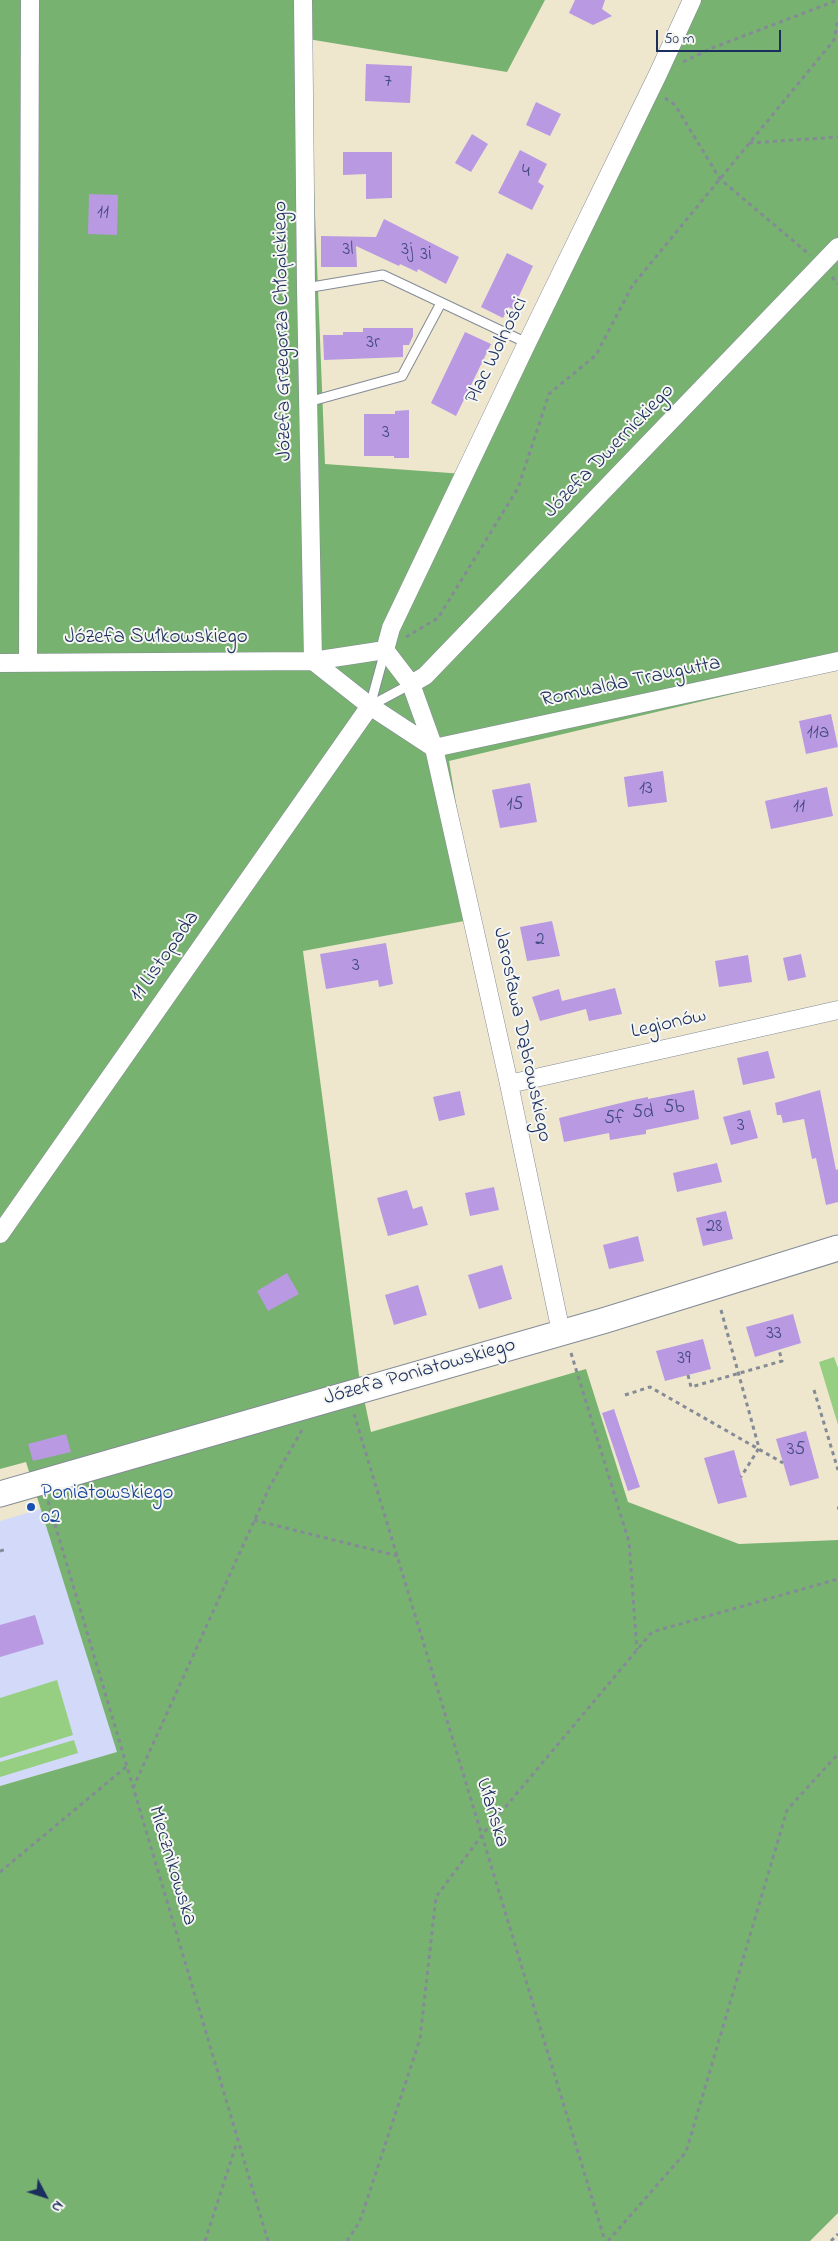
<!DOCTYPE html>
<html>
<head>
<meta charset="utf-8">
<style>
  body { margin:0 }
  #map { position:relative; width:838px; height:2241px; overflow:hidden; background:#eee7ce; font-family:"Indie Flower",sans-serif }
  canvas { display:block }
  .north { position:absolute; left:20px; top:2171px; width:50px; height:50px; -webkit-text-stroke:4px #f6f6f2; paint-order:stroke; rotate:130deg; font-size:14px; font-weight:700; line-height:20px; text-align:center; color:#1b2f5e }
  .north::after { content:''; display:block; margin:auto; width:18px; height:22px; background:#1b2f5e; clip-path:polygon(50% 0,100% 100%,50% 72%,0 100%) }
  .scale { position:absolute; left:656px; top:30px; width:125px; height:22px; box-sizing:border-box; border:2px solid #1b2f5e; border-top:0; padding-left:6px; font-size:15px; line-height:18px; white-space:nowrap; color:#1b2f5e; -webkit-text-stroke:4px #f6f6f2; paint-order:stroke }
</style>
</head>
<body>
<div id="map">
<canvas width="838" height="2241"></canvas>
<div class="north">N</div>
<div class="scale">50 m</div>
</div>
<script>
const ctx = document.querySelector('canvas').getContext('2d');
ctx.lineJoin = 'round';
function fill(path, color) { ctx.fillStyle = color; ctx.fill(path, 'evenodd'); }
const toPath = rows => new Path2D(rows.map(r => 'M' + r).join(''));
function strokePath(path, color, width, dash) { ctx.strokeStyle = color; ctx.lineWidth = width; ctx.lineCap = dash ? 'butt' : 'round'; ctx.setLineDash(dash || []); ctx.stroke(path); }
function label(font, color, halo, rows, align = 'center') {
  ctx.font = font + ' "Indie Flower",sans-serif'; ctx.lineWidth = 4; ctx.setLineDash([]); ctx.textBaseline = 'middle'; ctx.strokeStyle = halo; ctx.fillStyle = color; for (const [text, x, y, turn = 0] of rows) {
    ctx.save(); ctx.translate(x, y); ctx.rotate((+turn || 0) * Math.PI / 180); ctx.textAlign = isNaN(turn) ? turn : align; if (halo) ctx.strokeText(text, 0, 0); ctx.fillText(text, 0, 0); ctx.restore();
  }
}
fill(toPath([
  [44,1508,118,1752,0,1786,0,1521]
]), '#d3d9f9');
fill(toPath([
  [834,1357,838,1368,838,1425,819,1362],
  [57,1680,73,1735,0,1758,0,1698],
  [74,1740,78,1753,0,1777,0,1762]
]), '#96cf82');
fill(toPath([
  [0,0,545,0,507,72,308,39,325,464,464,474,692,0,838,0,838,669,449,761,475,919,303,951,359,1375,371,1432,586,1369,628,1502,739,1544,838,1540,838,2213,810,2241,0,2241,0,1786,117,1752,26,1462,0,1469]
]), '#78b270');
fill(toPath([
  [575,0,605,0,602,9,612,16,593,25,569,13],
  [366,64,412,66,410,103,365,101],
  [536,102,561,114,550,136,526,125],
  [472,134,488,144,471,172,455,163],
  [520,150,547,164,538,182,544,186,532,210,498,193],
  [343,152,392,152,392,198,366,199,366,174,343,175],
  [89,194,118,195,117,235,88,234],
  [384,219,459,257,446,284,418,269,417,272,400,264,399,266,356,246,357,267,321,267,321,236,376,237],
  [507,253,533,266,513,309,508,307,503,318,481,307],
  [363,328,413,328,413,336,409,345,403,345,403,357,324,360,323,335,343,335,343,332,363,332],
  [465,332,491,344,456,416,431,403],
  [409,410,409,458,394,458,394,456,364,456,364,414,395,414,395,411],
  [831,714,838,747,806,754,799,721],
  [663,771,667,802,628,807,624,777],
  [530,783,537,822,500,828,492,790],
  [827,787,833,816,771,829,765,801],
  [552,921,560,956,527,961,520,927],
  [386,943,393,984,379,987,378,980,326,989,320,954],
  [801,954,806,977,788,981,783,958],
  [748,955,752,982,719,987,715,961],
  [615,988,622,1014,589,1021,586,1009,540,1021,532,997,559,989,562,1001],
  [768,1051,775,1078,743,1085,737,1058],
  [694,1090,699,1119,646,1130,646,1134,633,1136,610,1140,609,1133,564,1142,559,1118,633,1100,648,1097,648,1099],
  [820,1090,836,1170,838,1169,838,1202,826,1205,816,1158,812,1159,804,1119,783,1123,781,1115,777,1115,775,1103],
  [460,1091,465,1115,439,1121,433,1097],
  [750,1110,758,1138,731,1145,723,1117],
  [717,1163,722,1182,677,1192,673,1173],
  [494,1187,499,1210,470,1216,465,1193],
  [407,1190,413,1209,422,1206,428,1225,388,1236,377,1198],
  [726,1211,733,1239,703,1246,696,1218],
  [638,1236,644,1261,609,1269,603,1245],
  [502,1265,512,1299,479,1309,468,1275],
  [287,1273,299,1294,268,1311,257,1291],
  [418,1285,427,1315,394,1325,385,1295],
  [793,1314,801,1343,755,1357,746,1327],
  [703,1339,711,1369,665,1381,656,1351],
  [614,1409,640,1487,628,1491,602,1413],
  [806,1431,819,1478,790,1486,776,1439],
  [66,1434,71,1452,33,1461,28,1444],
  [734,1450,747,1497,718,1504,704,1458],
  [35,1615,44,1644,0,1657,0,1625]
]), '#b899e2');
const lane = toPath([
  [306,288,383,275,527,343],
  [308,402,402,376,441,303],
  [370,706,385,651],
  [370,706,411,684]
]);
const street = toPath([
  [303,0,306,288,313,661],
  [385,650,391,628,527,343,658,74,692,0],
  [385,650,411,684,434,748,509,1084,561,1332],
  [313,661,370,706,434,748,838,661],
  [28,662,30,0],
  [0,663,313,661,385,650],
  [411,684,425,676,838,247],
  [509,1084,838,1010],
  [0,1234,370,706]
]);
const secondary = toPath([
  [0,1494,606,1320,838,1248]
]);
strokePath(lane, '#848b96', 11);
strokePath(street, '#848b96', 19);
strokePath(secondary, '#848b96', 27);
strokePath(toPath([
  [683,62,712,48,838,0],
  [665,98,675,105,720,179,810,255],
  [749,143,838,137],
  [832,277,838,284],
  [406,637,438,618,518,488,549,394,596,355,632,286,834,40,838,19],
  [721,1310,759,1448,741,1477],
  [571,1353,629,1542,637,1650],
  [688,1375,691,1387,782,1361,779,1350],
  [814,1390,838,1470],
  [625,1395,650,1387,783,1463],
  [354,1414,605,2241],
  [48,1501,268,2241],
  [837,1508,838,1508],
  [254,1520,398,1556],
  [0,1551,7,1549],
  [133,1788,270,1486,303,1428],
  [0,1872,126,1767],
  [205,2241,237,2142],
  [347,2241,360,2221,420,2039,436,1897,482,1835,652,1632,838,1579],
  [608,2241,686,2152,787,1810,838,1754],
  [831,2241,838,2234]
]), '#848b96', 3, [4, 4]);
strokePath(lane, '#fff', 9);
strokePath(street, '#fff', 18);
strokePath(secondary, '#fff', 25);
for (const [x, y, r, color] of [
  [31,1507,5,"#1a4fb4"]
]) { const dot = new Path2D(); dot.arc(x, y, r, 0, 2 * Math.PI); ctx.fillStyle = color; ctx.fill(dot); strokePath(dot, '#f6f6f2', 2); }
label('19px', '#424a7f', null, [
  ["7",388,83],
  ["4",526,173],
  ["11",103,214],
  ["3l",348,251],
  ["3j",407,251],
  ["3i",426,256],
  ["3r",373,344],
  ["3",386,434],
  ["11a",818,734],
  ["13",646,790],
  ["15",515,806],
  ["11",799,808],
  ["2",540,941],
  ["3",356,967],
  ["5b",674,1109],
  ["5d",643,1114],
  ["5f",614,1120],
  ["3",741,1127],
  ["28",714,1228],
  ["33",774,1335],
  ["39",684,1360],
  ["35",796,1451]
]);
label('21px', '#1b2f5e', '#f6f6f2', [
  ["Józefa Grzegorza Chłopickiego",284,331,-91],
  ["Plac Wolności",498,351,-64],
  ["Józefa Dwernickiego",610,452,-46],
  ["Józefa Sułkowskiego",156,639],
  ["Romualda Traugutta",631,683,-12],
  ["11 Listopada",166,957,-55],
  ["Legionów",669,1025,-13],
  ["Jarosława Dąbrowskiego",521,1035,78],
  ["Józefa Poniatowskiego",420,1373,-16],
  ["Ułańska",491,1813,73],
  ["Miecznikowska",171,1866,73]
]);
label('21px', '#164399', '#f6f6f2', [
  ["Poniatowskiego",41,1495],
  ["02",41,1519]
], 'left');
</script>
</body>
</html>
